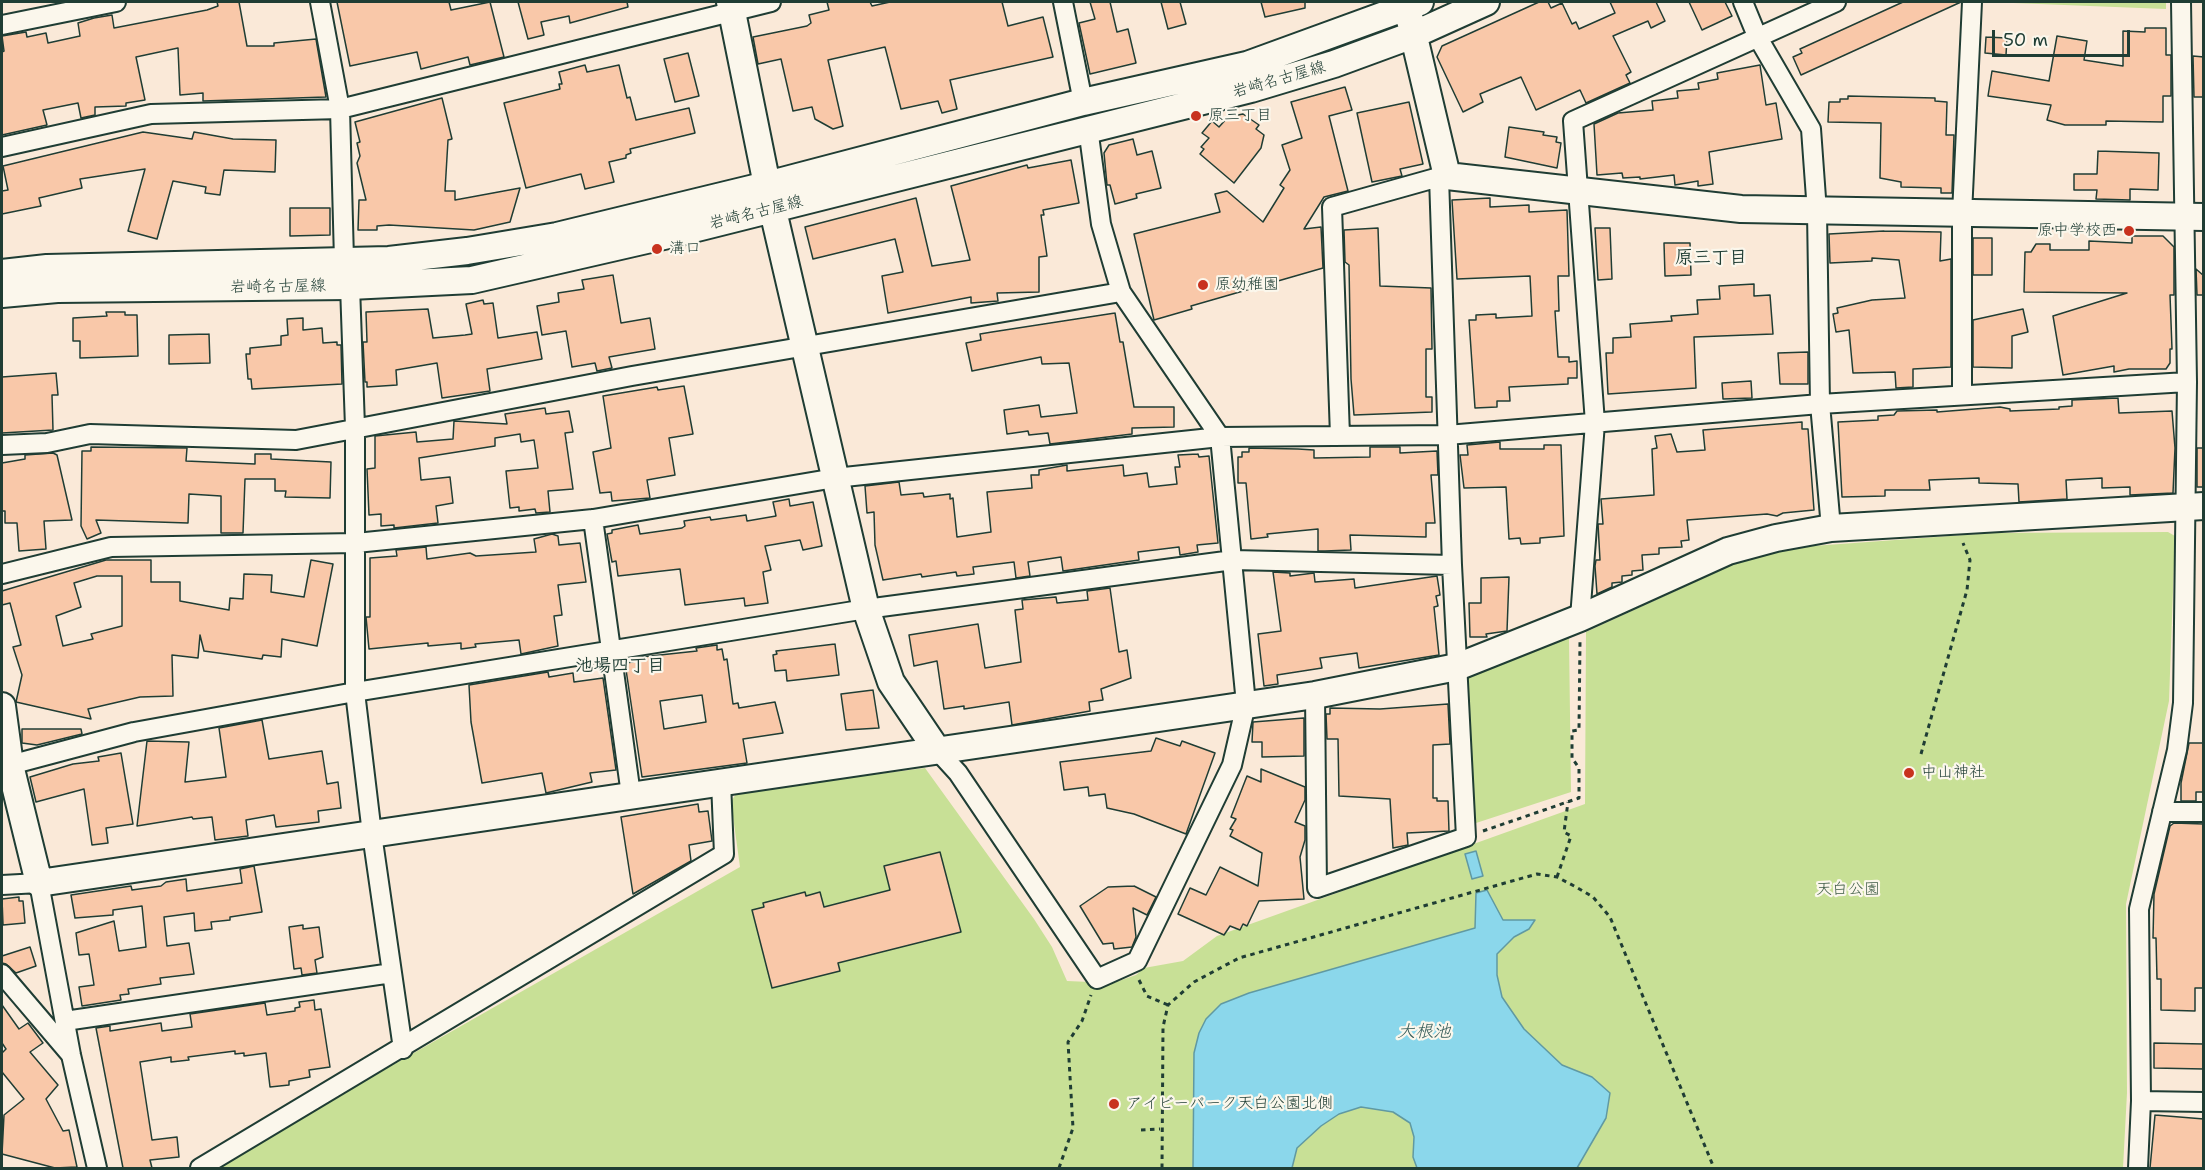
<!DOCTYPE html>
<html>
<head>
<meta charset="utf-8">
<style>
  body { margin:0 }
  #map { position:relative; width:2205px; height:1170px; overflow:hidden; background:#fae9d8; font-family:"Shantell Sans",sans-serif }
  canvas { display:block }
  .frame { position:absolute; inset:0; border:3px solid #1f3d34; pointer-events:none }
  .scale { position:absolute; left:1992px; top:30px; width:138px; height:27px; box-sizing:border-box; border:3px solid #1f3d34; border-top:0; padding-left:8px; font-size:18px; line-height:21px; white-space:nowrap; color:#1f3d34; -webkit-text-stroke:4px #fbf7ec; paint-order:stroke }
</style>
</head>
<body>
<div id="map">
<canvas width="2205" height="1170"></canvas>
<div class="frame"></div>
<div class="scale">50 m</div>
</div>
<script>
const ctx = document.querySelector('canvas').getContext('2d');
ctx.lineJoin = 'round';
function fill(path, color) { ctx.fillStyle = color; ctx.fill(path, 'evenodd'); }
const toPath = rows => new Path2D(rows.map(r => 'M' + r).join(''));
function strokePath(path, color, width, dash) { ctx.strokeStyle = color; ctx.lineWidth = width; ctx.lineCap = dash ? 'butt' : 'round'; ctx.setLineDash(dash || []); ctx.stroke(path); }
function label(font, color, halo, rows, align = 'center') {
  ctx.font = font + ' "Shantell Sans","Klee One",sans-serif'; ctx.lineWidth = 4.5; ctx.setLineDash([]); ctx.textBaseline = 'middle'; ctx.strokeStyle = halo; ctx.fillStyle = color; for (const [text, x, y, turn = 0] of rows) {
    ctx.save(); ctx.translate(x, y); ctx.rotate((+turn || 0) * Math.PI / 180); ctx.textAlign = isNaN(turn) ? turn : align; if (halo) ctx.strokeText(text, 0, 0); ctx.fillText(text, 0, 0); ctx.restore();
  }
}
fill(toPath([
  [1988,2,2166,2,2166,9],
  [2168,532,2175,536,2169,701,2126,904,2127,1093,2123,1168,212,1168,740,867,731,802,737,792,925,768,1034,919,1052,947,1067,981,1113,983,1136,975,1144,968,1183,961,1217,936,1585,804,1586,632,1734,564,1767,554,1813,546,1991,533],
  [1569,637,1571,792,1473,824,1464,678]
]), '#c8e096');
const water = toPath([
  [1476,851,1483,876,1472,879,1465,854,1476,851],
  [1487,890,1503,920,1535,920,1529,929,1514,937,1497,954,1497,975,1502,997,1524,1029,1562,1065,1592,1077,1610,1093,1606,1118,1577,1168,1417,1168,1413,1157,1414,1137,1410,1123,1393,1112,1361,1107,1339,1114,1321,1126,1297,1148,1292,1168,1193,1168,1194,1053,1199,1033,1206,1019,1221,1004,1249,993,1475,928,1476,893,1487,890]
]);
fill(water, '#8bd7eb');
strokePath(water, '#6099a2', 1.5);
const building = toPath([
  [217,2,239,2,247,46,274,46,274,43,316,39,326,97,203,101,203,93,180,95,178,48,136,57,145,100,126,103,126,106,95,107,95,115,81,118,78,103,43,110,47,125,2,135,2,52,4,51,2,36,26,32,27,37,46,33,48,43,80,36,78,23,94,18,112,15,114,28,207,10,218,6,217,2],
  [337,2,449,2,451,10,490,2,504,57,470,65,468,57,421,69,417,52,350,66,337,2],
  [518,2,627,2,628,7,570,23,569,16,541,22,544,35,528,39,518,2],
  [827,2,870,2,872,6,890,2,1002,2,1008,26,1043,17,1053,57,950,80,957,109,942,113,938,101,901,109,885,47,828,60,843,126,833,129,815,119,812,107,793,111,781,59,758,64,753,37,807,26,811,23,809,15,829,10,827,2],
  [1090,2,1110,2,1117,32,1128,29,1136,63,1090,74,1079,23,1095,19,1090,2],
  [1161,2,1180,2,1186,24,1168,29,1161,2],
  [1261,2,1305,2,1305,8,1265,17,1261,2],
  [1539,2,1548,2,1551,8,1562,3,1572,24,1576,22,1579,29,1615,13,1610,2,1656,2,1665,21,1651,28,1648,21,1613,36,1631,72,1626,75,1630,83,1586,103,1580,90,1536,110,1521,77,1480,94,1483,102,1463,112,1437,57,1442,46,1539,2],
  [1689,2,1725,2,1732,16,1702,30,1689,2],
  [1903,2,1961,2,1801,75,1793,57,1802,53,1800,49,1903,2],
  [2145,28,2166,28,2166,55,2171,55,2171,96,2163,96,2163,122,2106,121,2106,125,2065,125,2047,120,2051,105,1988,96,1992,71,2049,81,2057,36,2087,41,2084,60,2123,66,2123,31,2145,32,2145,28],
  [1986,37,2007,38,2006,55,1985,53,1986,37],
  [688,53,699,96,675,102,664,59,688,53],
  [2193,56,2204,57,2204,97,2194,97,2193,56],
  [585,65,587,72,619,65,627,98,630,97,636,120,689,108,695,133,630,149,631,153,626,155,626,158,609,162,614,182,585,189,581,174,526,188,504,103,560,89,559,84,562,84,559,72,585,65],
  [1760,65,1766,105,1776,103,1782,139,1709,152,1713,184,1698,186,1698,181,1675,185,1674,175,1640,179,1640,177,1623,178,1622,173,1597,175,1594,124,1618,113,1653,110,1652,101,1678,98,1677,91,1699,89,1698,83,1718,79,1717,73,1760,65],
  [1345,87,1352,110,1329,116,1348,191,1324,197,1304,229,1321,227,1323,268,1191,306,1192,309,1154,320,1134,234,1220,212,1215,194,1227,191,1263,222,1284,188,1280,185,1290,170,1282,145,1302,138,1291,102,1345,87],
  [1848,96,1935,98,1935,101,1947,102,1946,135,1954,135,1952,193,1941,193,1941,188,1901,187,1901,182,1880,178,1881,123,1828,122,1829,102,1840,102,1840,99,1848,99,1848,96],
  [442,98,452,139,448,140,445,191,455,191,455,200,520,188,510,222,474,230,389,225,377,226,377,230,358,230,359,200,366,200,357,163,360,156,357,143,360,142,355,122,442,98],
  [1409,102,1423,164,1400,169,1402,176,1372,182,1357,113,1409,102],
  [1243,114,1259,125,1256,129,1264,135,1261,148,1234,183,1200,154,1204,149,1201,147,1209,138,1202,133,1212,121,1219,127,1228,117,1243,114],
  [1509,127,1544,132,1543,135,1557,137,1556,142,1561,143,1557,168,1505,157,1509,127],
  [143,132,192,139,194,132,233,139,276,140,275,172,224,170,220,195,205,193,206,187,173,181,157,239,128,231,145,169,80,179,82,188,39,198,41,206,2,214,2,191,8,190,3,166,143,132],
  [1133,139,1137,155,1152,151,1161,188,1136,194,1137,198,1115,204,1110,185,1107,185,1104,153,1109,145,1133,139],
  [2098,151,2159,153,2158,190,2130,189,2130,200,2096,199,2097,190,2074,190,2074,174,2097,174,2098,151],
  [1071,160,1079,203,1043,210,1044,215,1041,215,1047,256,1039,257,1039,292,997,293,998,301,971,303,971,297,888,313,882,276,903,272,895,239,813,259,805,227,916,198,932,266,970,260,951,186,1027,165,1028,168,1071,160],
  [1490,198,1490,207,1529,205,1529,212,1567,210,1569,276,1558,276,1559,311,1555,311,1558,357,1569,357,1569,362,1577,361,1577,378,1568,378,1568,384,1509,387,1510,401,1497,401,1497,407,1475,408,1469,320,1476,320,1476,315,1496,314,1496,318,1532,316,1530,276,1457,279,1452,200,1490,198],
  [290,208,330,208,330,235,290,236,290,208],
  [1378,228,1380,286,1431,288,1432,349,1426,349,1426,397,1432,397,1432,412,1354,415,1351,379,1349,265,1345,262,1344,230,1378,228],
  [1595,228,1610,228,1612,279,1598,280,1595,228],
  [1884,231,1941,232,1940,261,1951,259,1951,367,1913,369,1913,387,1896,388,1895,372,1853,373,1849,330,1836,332,1833,314,1838,313,1837,308,1872,300,1905,298,1899,260,1872,258,1872,261,1830,263,1829,234,1884,231],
  [2132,236,2163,236,2174,247,2174,295,2170,295,2172,349,2170,349,2170,363,2166,369,2129,369,2114,372,2114,366,2063,375,2053,316,2127,293,2024,292,2025,252,2031,252,2036,244,2050,244,2050,250,2089,250,2089,241,2132,243,2132,236],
  [1973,238,1992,238,1992,275,1973,275,1973,238],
  [1664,243,1690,243,1691,275,1665,276,1664,243],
  [2196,269,2204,276,2204,295,2197,295,2196,269],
  [613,275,621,323,650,318,655,349,609,357,612,368,597,371,595,363,572,367,566,331,542,335,537,306,559,302,558,293,584,289,582,280,613,275],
  [1754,284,1754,296,1770,295,1773,334,1694,337,1696,388,1608,394,1606,353,1613,353,1613,338,1631,337,1630,324,1672,321,1671,316,1698,314,1697,300,1720,299,1719,286,1754,284],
  [483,300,484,304,493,303,498,338,537,332,542,359,487,369,490,391,442,398,437,363,396,370,397,385,367,387,367,382,365,382,363,342,367,342,366,312,428,309,433,338,465,335,472,334,466,304,483,300],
  [2023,309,2028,332,2012,336,2012,368,1973,367,1973,320,2023,309],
  [106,312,125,312,125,315,137,315,138,356,80,358,80,341,73,341,73,318,107,316,106,312],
  [1115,313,1120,342,1123,342,1134,407,1174,407,1174,427,1132,428,1132,434,1050,444,1048,433,1029,435,1028,431,1007,434,1004,410,1039,405,1041,417,1077,413,1069,363,1042,364,1041,357,972,371,966,343,981,340,980,334,992,332,1115,313],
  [303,318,303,330,322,328,323,343,337,342,337,345,341,345,342,384,252,389,251,379,248,379,246,354,250,354,250,348,281,345,281,336,288,335,287,319,303,318],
  [209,334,210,363,169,364,169,335,209,334],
  [1808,352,1808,384,1780,384,1778,353,1808,352],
  [56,373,58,395,52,395,53,430,2,433,2,377,56,373],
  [1751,381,1752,398,1723,399,1722,383,1751,381],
  [684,386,693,434,669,438,675,475,647,480,650,498,612,501,611,492,600,493,593,452,611,448,603,396,657,387,658,390,684,386],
  [2118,398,2119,413,2172,411,2175,448,2173,493,2130,495,2130,487,2102,488,2102,478,2066,480,2067,499,2019,502,2018,484,1979,483,1979,478,1929,480,1930,490,1885,490,1885,496,1842,497,1838,422,1878,420,1878,416,1894,415,1897,411,1937,410,1937,412,2000,407,2010,409,2010,411,2059,409,2059,407,2072,406,2072,400,2118,398],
  [545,408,546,414,569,411,573,432,565,433,573,489,548,491,550,512,536,513,535,509,519,511,519,507,510,508,506,471,538,468,534,440,521,442,520,434,495,438,495,446,419,458,421,480,450,477,453,503,436,506,438,523,394,528,394,525,381,526,381,514,369,515,367,469,375,468,375,436,416,432,417,442,453,439,454,421,507,424,505,414,545,408],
  [1802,422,1802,429,1808,429,1814,510,1783,513,1777,516,1767,514,1687,520,1689,540,1681,541,1682,547,1659,548,1659,554,1642,555,1643,570,1632,571,1632,575,1622,576,1622,582,1612,583,1612,587,1597,594,1595,566,1596,560,1600,560,1598,524,1603,524,1601,499,1654,495,1652,449,1657,448,1655,436,1671,434,1677,452,1705,450,1703,430,1802,422],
  [1500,442,1500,449,1544,449,1544,445,1561,445,1564,536,1540,538,1540,543,1521,544,1520,538,1509,539,1506,487,1464,488,1460,455,1468,455,1467,445,1500,442],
  [91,447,187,448,186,461,255,464,255,454,271,454,271,459,331,462,330,498,285,497,286,491,275,491,275,479,245,479,243,533,221,533,221,496,189,494,188,523,96,520,101,533,87,539,81,526,82,451,91,451,91,447],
  [1370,447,1400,447,1400,453,1437,451,1438,475,1431,475,1435,523,1426,523,1426,537,1350,535,1351,550,1325,551,1318,551,1318,529,1267,534,1268,537,1251,539,1246,483,1238,483,1238,457,1242,457,1242,452,1249,452,1249,448,1298,449,1314,450,1314,458,1370,457,1370,447],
  [2197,448,2204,448,2204,487,2197,487,2197,448],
  [53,453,57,455,72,520,44,521,46,549,19,551,17,523,5,523,5,511,2,511,2,463,25,459,25,455,53,453],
  [1198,454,1199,457,1209,456,1218,543,1197,545,1198,552,1180,555,1179,547,1138,552,1139,560,1063,571,1061,557,1028,562,1030,576,1016,578,1014,562,973,567,974,574,957,576,956,572,922,577,921,574,883,580,875,545,874,512,867,513,865,486,899,482,901,495,923,493,924,497,950,494,950,499,953,498,957,537,991,532,987,492,1032,488,1031,475,1039,475,1039,470,1067,465,1067,471,1123,465,1124,476,1147,473,1149,487,1177,484,1175,467,1180,467,1178,455,1198,454],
  [789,499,790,506,813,502,822,546,803,550,800,540,765,546,771,570,763,572,768,603,745,606,744,598,685,605,680,569,618,576,616,561,612,562,607,534,612,533,612,530,638,525,640,534,682,528,685,526,684,521,710,517,711,520,746,515,747,521,776,516,773,502,789,499],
  [552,534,558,536,559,545,580,543,586,582,558,585,562,615,554,616,558,646,521,654,519,640,475,644,476,647,461,649,461,643,428,646,428,643,369,649,366,617,370,617,370,558,397,556,396,550,426,547,427,559,470,553,476,556,536,552,534,539,552,534],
  [106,560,151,560,151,582,180,582,180,601,229,610,230,598,243,599,244,574,272,575,271,592,304,597,311,560,333,564,317,646,282,639,281,657,263,655,262,659,204,651,200,635,198,658,172,655,173,696,140,697,88,709,91,719,16,702,22,675,13,647,21,645,10,603,2,605,2,591,106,560],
  [97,576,122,576,122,626,91,634,93,639,63,646,56,616,81,607,74,583,97,576],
  [1273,572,1290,573,1290,576,1314,573,1315,582,1354,579,1355,588,1437,576,1440,595,1436,596,1438,606,1434,607,1439,655,1359,668,1357,653,1320,658,1322,668,1277,675,1278,684,1264,686,1258,634,1281,631,1273,572],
  [1509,577,1507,631,1486,634,1487,637,1470,637,1469,603,1481,603,1481,578,1509,577],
  [1110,588,1119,652,1127,650,1131,678,1101,689,1103,700,1089,702,1090,711,1012,725,1009,702,964,709,964,706,944,709,937,661,914,666,909,635,978,624,985,668,1021,662,1015,610,1023,609,1022,600,1056,597,1057,603,1088,600,1087,591,1110,588],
  [835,644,839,675,787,681,786,670,775,671,773,655,777,654,776,651,835,644],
  [717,645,717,650,722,649,724,660,727,659,733,704,738,703,739,708,775,702,783,733,743,739,747,763,642,777,625,663,633,662,632,658,697,651,696,648,717,645],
  [702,695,706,722,664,729,660,701,702,695],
  [548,672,549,677,573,673,574,682,603,678,616,770,590,773,592,782,546,793,542,773,482,783,471,722,469,685,548,672],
  [873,690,879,728,846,730,841,694,873,690],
  [1448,704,1450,744,1433,745,1433,798,1437,798,1437,801,1448,801,1449,831,1407,833,1408,845,1393,848,1390,799,1339,796,1338,739,1327,739,1326,714,1330,714,1330,708,1380,709,1448,704],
  [1304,718,1304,756,1262,757,1262,742,1252,742,1253,722,1304,718],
  [262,720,269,759,322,751,327,784,338,782,341,808,318,811,319,822,276,827,274,815,246,820,248,836,215,840,212,817,193,819,192,817,137,826,147,741,189,742,185,782,226,777,219,728,262,720],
  [22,729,81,729,82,734,37,745,22,743,22,729],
  [1156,738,1180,746,1182,741,1215,753,1186,834,1134,814,1107,808,1105,794,1089,796,1088,787,1064,790,1060,762,1151,751,1156,738],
  [2189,743,2204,743,2204,792,2196,792,2196,801,2181,801,2181,783,2189,743],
  [121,753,133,824,106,828,108,843,92,845,84,789,36,802,30,777,73,764,99,761,98,757,121,753],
  [1261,769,1305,787,1305,800,1295,822,1305,826,1305,840,1300,857,1304,899,1259,901,1247,926,1243,924,1240,930,1230,926,1224,935,1178,914,1190,888,1206,895,1220,867,1258,886,1262,853,1230,836,1233,830,1230,829,1236,819,1231,817,1247,776,1261,782,1261,769],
  [698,804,699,812,708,811,712,841,689,845,691,861,633,894,621,817,698,804],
  [2174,823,2204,824,2204,988,2195,988,2195,1011,2161,1010,2161,979,2157,979,2156,938,2153,938,2154,894,2170,826,2174,823],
  [940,852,961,932,838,963,840,971,772,988,752,910,764,907,763,903,805,892,806,896,820,892,824,907,890,890,884,866,940,852],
  [254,866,262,912,230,917,230,920,211,922,212,929,195,931,194,913,164,917,167,946,189,943,194,974,160,978,161,984,128,989,129,994,120,995,121,1000,82,1006,79,987,94,985,89,954,79,955,76,933,114,921,119,951,146,947,142,906,113,910,113,915,75,918,71,895,131,886,132,890,161,886,166,882,186,879,187,891,242,883,240,869,254,866],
  [1134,886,1156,897,1147,915,1133,908,1136,937,1132,947,1114,949,1113,943,1103,944,1080,906,1108,887,1134,886],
  [19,897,19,901,23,901,25,923,3,925,2,899,19,897],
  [303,925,303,929,319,927,323,957,315,960,317,973,302,975,301,968,294,969,289,927,303,925],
  [30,947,36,966,16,973,6,964,2,963,2,956,30,947],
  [314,1000,315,1010,321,1009,330,1067,309,1070,310,1077,289,1081,289,1085,270,1087,266,1053,244,1056,244,1053,235,1054,235,1051,188,1057,189,1060,171,1062,171,1057,140,1062,152,1140,177,1137,179,1157,150,1160,152,1168,123,1168,96,1028,110,1026,110,1031,161,1023,162,1031,192,1027,190,1014,265,1003,267,1015,295,1011,295,1008,300,1007,299,1002,314,1000],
  [2,1005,19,1029,28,1023,43,1043,30,1052,58,1085,46,1099,63,1131,69,1130,77,1167,55,1168,2,1154,4,1115,24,1099,2,1072,2,1053,6,1049,2,1043,2,1005],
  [2154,1043,2204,1044,2204,1069,2154,1068,2154,1043],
  [2155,1115,2204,1119,2204,1168,2150,1168,2155,1115]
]);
fill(building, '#f9c8a9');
strokePath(building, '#1f3d34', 1.5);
const street = toPath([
  [320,2,340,109,344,260],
  [1063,2,1083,102],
  [1743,2,1757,36,1811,129,1817,212,1820,404,1831,528],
  [2,25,116,2],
  [2,147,151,114,340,109,771,2],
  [350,286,355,427,355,692,372,834,403,1049],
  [1962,395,1962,214,1972,2],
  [2,445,47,443,90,434,296,440,632,376,1121,292],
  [593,519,631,795],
  [2,574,111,547,356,543,593,519,835,478,1220,437,1447,435,1820,404,2187,382],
  [1580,618,1595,423,1573,121,1836,2],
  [1315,695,1317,888,1466,837,1452,565,1439,177,1332,207,1340,436],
  [937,750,958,773,1097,979,1137,961,1232,765,1246,704,1220,437,1121,292,1101,224,1088,128],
  [10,765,134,732,355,692,866,609,1233,560,1452,565],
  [2162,812,2204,812],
  [2,885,39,883,71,1055,97,1168],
  [2,974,71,1055],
  [65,1021,392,973],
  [2141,1101,2204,1102],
  [200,1168,724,854,721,782],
  [2138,1168,2141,1101,2139,909,2177,750,2183,703,2187,382,2181,2]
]);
const secondary = toPath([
  [730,2,767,185,866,609,891,682,937,750],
  [1410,20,1447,176,1741,209,2204,217],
  [2,273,47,268,389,260,467,251,557,236,767,185,1083,102,1247,65,1420,2],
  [2,294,57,289,350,286,472,280,677,233,1251,89,1334,64,1413,35,1486,2],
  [2,706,10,765,39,883,1315,695,1457,667,1580,618,1728,551,1776,538,1831,528,2204,506]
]);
strokePath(street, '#1f3d34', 22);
strokePath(secondary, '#1f3d34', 30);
strokePath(toPath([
  [1921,754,1967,590,1970,560,1963,543],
  [1483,831,1579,798,1579,768,1572,758,1572,731,1579,730,1580,641],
  [1557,877,1571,836,1564,832,1568,802],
  [1139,980,1147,996,1168,1005],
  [1141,1130,1160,1129],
  [1059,1168,1073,1128,1068,1042,1082,1021,1091,995],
  [1162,1168,1163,1027,1168,1005,1194,982,1239,958,1537,874,1557,877,1576,887,1593,897,1610,917,1714,1168]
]), '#1f3d34', 3, [4.5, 4.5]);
strokePath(street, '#fbf7ec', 18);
strokePath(secondary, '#fbf7ec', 26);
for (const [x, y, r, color] of [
  [1196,116,6,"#c8321e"],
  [2129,231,6,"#c8321e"],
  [657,249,6,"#c8321e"],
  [1203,285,6,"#c8321e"],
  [1909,773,6,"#c8321e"],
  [1114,1104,6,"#c8321e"]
]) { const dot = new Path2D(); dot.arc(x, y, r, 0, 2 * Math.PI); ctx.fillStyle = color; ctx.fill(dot); strokePath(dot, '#fbf7ec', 2); }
label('16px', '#1f3d34', '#fbf7ec', [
  ["岩崎名古屋線",1279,80,-16],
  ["岩崎名古屋線",756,213,-14],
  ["岩崎名古屋線",278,287,-1]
]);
label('16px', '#1f3d34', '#fbf7ec', [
  ["原三丁目",1208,116],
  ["原中学校西",2117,231,"right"],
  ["溝口",669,249],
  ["原幼稚園",1215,285],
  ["中山神社",1921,773],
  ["アイビーパーク天白公園北側",1126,1104]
], 'left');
label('16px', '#415e48', '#fbf7ec', [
  ["天白公園",1848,890]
]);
label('bold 18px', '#1f3d34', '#fbf7ec', [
  ["原三丁目",1711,258],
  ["池場四丁目",620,666]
]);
label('italic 18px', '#355c59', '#fbf7ec', [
  ["大根池",1424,1032]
]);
</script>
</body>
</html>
